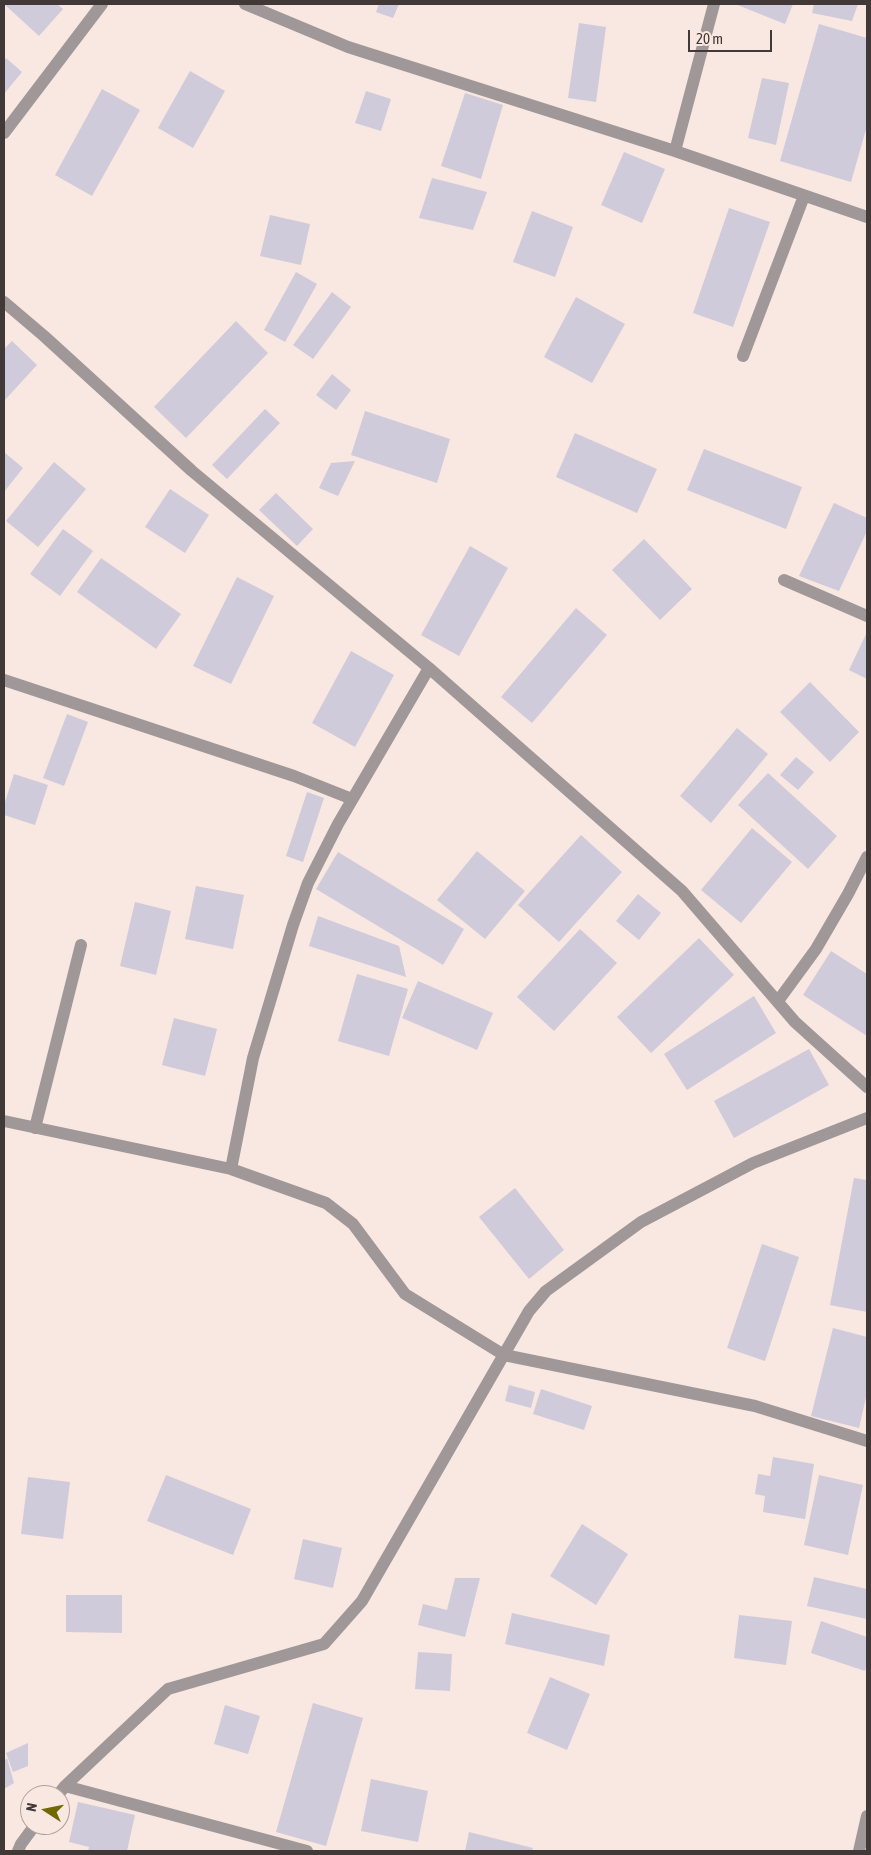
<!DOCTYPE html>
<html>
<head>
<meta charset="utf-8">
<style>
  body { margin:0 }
  #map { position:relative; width:871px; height:1855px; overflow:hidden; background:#f9e7e1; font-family:"Asap Condensed",sans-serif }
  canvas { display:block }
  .frame { position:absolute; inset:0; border:5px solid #403937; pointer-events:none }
  .north { position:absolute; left:20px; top:1785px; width:50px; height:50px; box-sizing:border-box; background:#f9e7e1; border:1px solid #afa19d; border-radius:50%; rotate:281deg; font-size:14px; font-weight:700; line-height:20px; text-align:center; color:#403937 }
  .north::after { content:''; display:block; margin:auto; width:18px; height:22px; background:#716800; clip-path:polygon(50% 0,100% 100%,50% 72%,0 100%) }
  .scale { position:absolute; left:688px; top:30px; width:84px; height:22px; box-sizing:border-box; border:2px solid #403937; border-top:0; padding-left:6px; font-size:15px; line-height:18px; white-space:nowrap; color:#403937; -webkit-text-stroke:4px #f9e7e1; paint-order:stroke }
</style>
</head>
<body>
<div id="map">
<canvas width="871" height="1855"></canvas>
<div class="frame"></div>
<div class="north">N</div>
<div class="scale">20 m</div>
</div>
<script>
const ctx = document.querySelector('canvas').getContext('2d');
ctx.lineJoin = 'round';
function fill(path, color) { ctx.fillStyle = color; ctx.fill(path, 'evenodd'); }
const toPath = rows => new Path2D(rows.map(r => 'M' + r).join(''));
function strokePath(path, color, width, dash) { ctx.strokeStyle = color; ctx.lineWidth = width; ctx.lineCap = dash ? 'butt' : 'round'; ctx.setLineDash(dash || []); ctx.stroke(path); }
fill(toPath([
  [4,4,57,4,63,9,39,36],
  [379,4,399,4,393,18,376,12],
  [735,4,793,4,785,24],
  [814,4,858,4,852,21,812,13],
  [579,23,606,27,596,102,568,98],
  [819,24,867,38,867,126,851,182,780,161],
  [6,58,22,72,4,94,4,61],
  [190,71,225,91,193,148,158,128],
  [762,78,789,83,776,145,748,138],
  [102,89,140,110,92,196,55,175],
  [366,91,391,99,381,131,355,123],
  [465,93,503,105,481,179,441,166],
  [624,152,665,169,642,223,601,205],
  [432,178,487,192,473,230,419,218],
  [729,208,770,222,733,327,693,313],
  [532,211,573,227,555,277,513,262],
  [270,215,310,224,301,265,260,256],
  [296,272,317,284,285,342,264,330],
  [332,292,351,307,313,359,293,345],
  [576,297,625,324,592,383,544,357],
  [236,321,268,353,186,438,154,407],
  [12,341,37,365,4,401,4,349],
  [332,374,351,390,336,410,316,395],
  [265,409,280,423,227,479,212,465],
  [365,411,450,439,437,483,351,455],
  [575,433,657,469,637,513,556,477],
  [704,449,802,487,786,529,687,490],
  [4,452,23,468,4,492],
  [355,461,338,496,319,488,331,463],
  [54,462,86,489,38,547,6,521],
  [170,489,209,515,185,553,145,527],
  [276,493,313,529,297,546,259,510],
  [834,503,867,518,867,531,839,591,799,576],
  [63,529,93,551,60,596,30,574],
  [644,539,692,589,660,620,612,570],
  [470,546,508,568,459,656,421,635],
  [101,558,181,614,156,649,77,592],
  [237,577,274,596,231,684,193,666],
  [576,608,607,635,532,723,501,697],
  [867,632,867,679,849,670],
  [351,651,394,675,355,747,312,723],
  [810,682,859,732,830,762,780,712],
  [67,714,88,722,64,786,43,778],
  [737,728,768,754,711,823,680,796],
  [796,757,814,772,798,790,780,775],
  [768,773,837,836,808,869,738,805],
  [14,774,48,785,35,825,4,815,4,805],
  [307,792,324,798,303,862,286,856],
  [752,828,792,862,741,923,701,890],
  [581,835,622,872,559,942,518,905],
  [477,851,525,891,485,939,437,900],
  [338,852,464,929,443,965,316,889],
  [196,886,244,895,233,949,185,939],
  [638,894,661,913,639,940,616,921],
  [135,902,171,911,156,975,120,966],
  [318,916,399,946,406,977,309,946],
  [580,929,617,963,554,1031,517,997],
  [699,938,734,975,651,1053,617,1017],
  [831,951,867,974,867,1036,803,995],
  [357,974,408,989,389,1056,338,1041],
  [418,981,493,1013,477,1050,402,1018],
  [754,996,776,1033,687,1090,664,1054],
  [174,1018,217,1029,205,1076,162,1065],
  [809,1049,829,1085,734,1138,714,1101],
  [854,1178,867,1180,867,1312,830,1305],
  [515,1188,564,1250,529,1279,479,1217],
  [762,1244,799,1257,765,1361,727,1348],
  [833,1328,867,1337,867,1393,859,1428,811,1416],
  [509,1385,535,1392,531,1408,505,1401],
  [541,1389,592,1406,584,1430,533,1414],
  [773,1457,814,1464,805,1519,763,1512,765,1496,755,1494,758,1474,770,1476],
  [166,1475,251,1509,233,1555,147,1521],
  [819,1475,863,1485,848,1555,804,1545],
  [28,1477,70,1482,63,1539,21,1534],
  [582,1524,628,1554,596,1605,550,1576],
  [303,1539,342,1548,333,1588,294,1579],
  [814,1577,867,1589,867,1619,807,1606],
  [455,1578,480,1578,465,1637,418,1625,423,1604,447,1610],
  [66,1595,122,1595,122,1633,66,1632],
  [512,1613,610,1635,604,1666,505,1644],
  [739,1615,792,1621,786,1665,734,1658],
  [821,1621,867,1637,867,1666,865,1671,811,1653],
  [418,1652,452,1654,450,1691,415,1689],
  [550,1677,590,1694,567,1750,527,1733],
  [313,1703,363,1718,326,1846,276,1832],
  [225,1705,260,1716,248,1754,214,1744],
  [28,1743,28,1766,13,1772,6,1753],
  [7,1758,14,1783,4,1789,4,1761],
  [371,1779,428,1791,418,1842,361,1831],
  [78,1802,135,1815,127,1851,88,1851,89,1847,69,1842],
  [469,1832,533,1848,532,1851,465,1851]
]), '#d0cbda');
strokePath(toPath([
  [245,4,348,47,675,151,867,217],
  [4,133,102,4],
  [675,151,714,4],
  [4,302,44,336,192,471,429,668,682,891,795,1022,867,1087],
  [743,356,804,196],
  [784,580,867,616],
  [4,680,294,776,352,799],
  [778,1001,816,949,848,894,867,857],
  [4,1121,231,1169,326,1203,353,1224,405,1294,504,1355,755,1406,867,1441],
  [35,1128,81,945],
  [231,1169,253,1058,293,925,308,883,338,824,429,668],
  [65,1786,307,1851],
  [58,1795,65,1786,168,1689,324,1644,362,1601,529,1311,546,1291,641,1222,753,1163,867,1118],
  [18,1851,21,1844,35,1825],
  [859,1851,867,1816]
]), '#a09898', 12);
</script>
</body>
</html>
